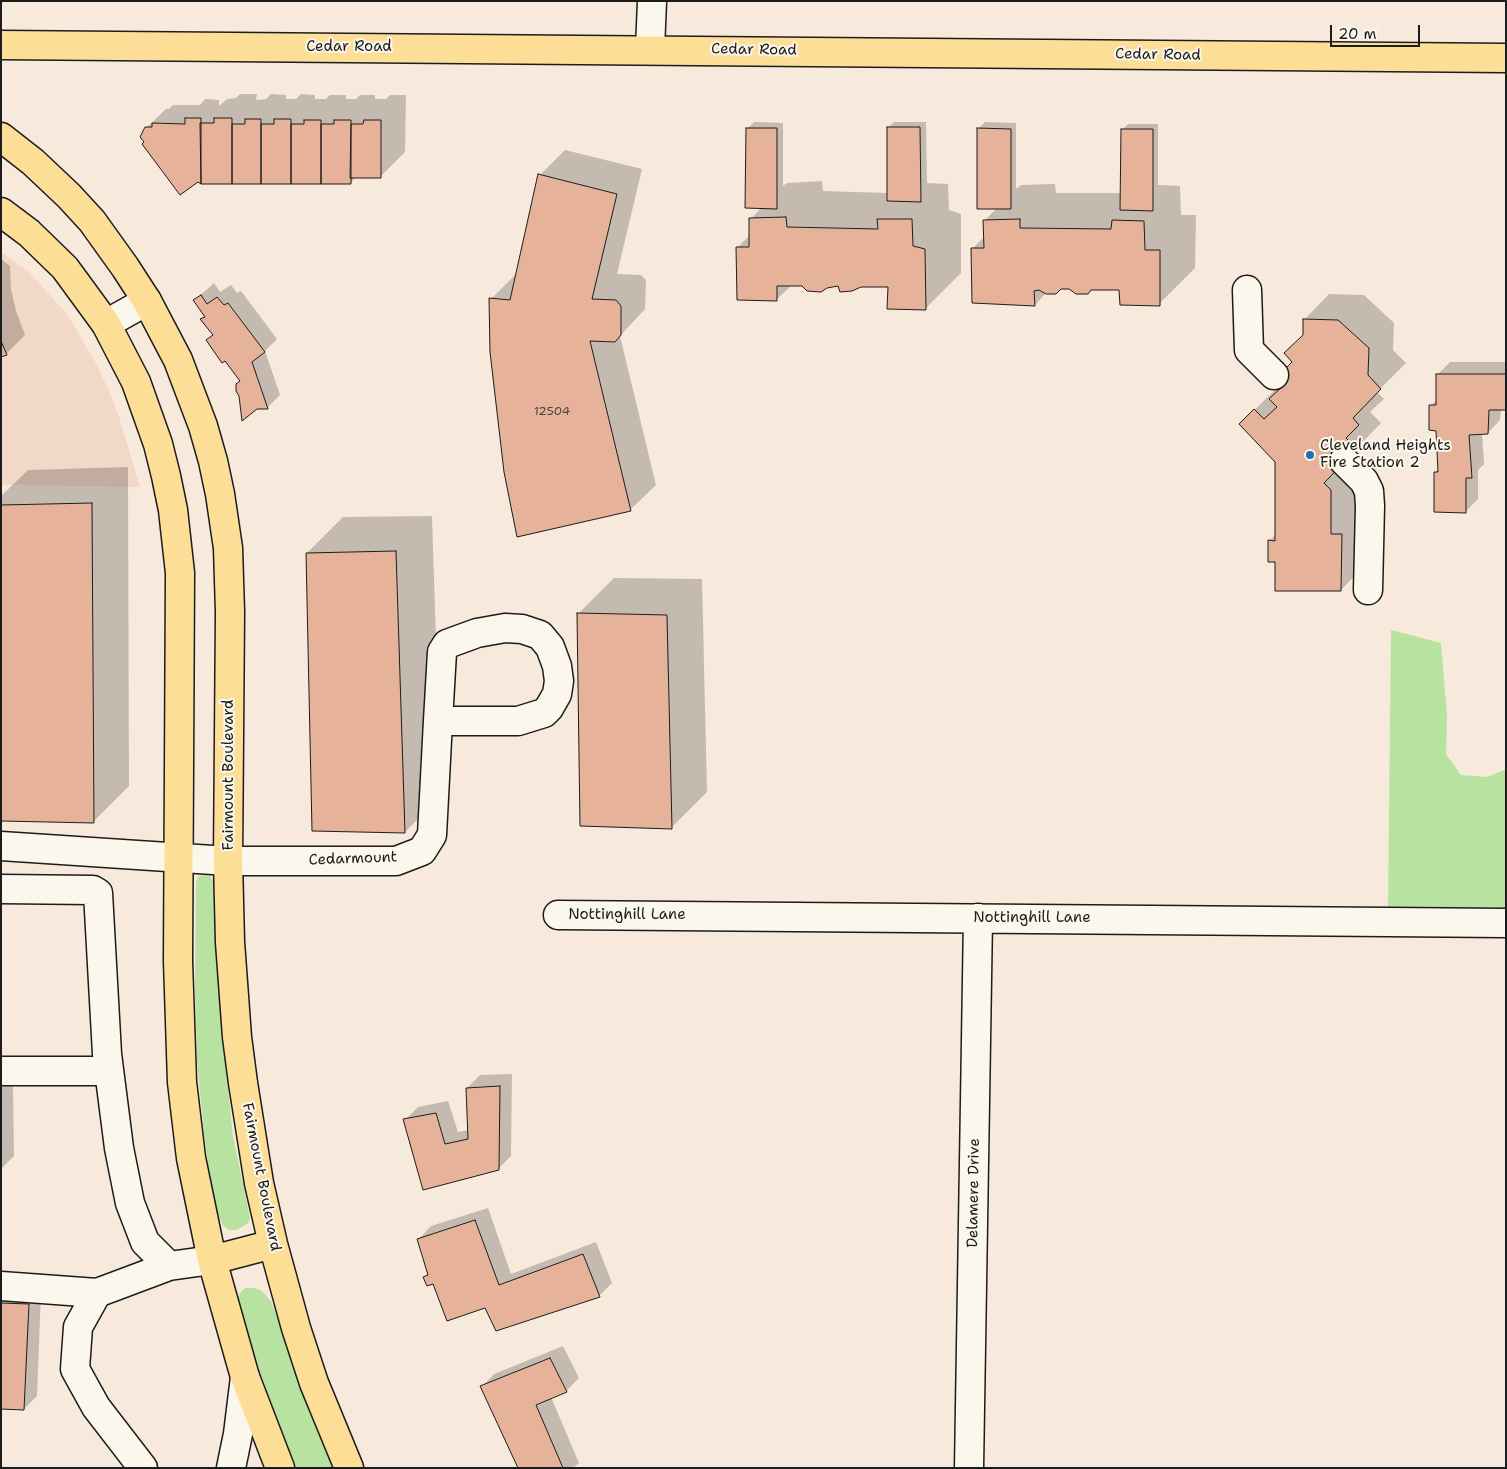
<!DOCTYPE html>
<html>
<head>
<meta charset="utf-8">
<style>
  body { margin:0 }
  #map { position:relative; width:1507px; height:1469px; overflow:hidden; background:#f7e9db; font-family:"Shantell Sans",sans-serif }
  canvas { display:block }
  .frame { position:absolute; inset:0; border:2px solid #1c1c1c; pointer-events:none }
  .scale { position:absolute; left:1330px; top:25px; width:90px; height:22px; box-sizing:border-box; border:2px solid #1c1c1c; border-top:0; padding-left:6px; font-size:15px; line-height:18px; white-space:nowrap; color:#1c1c1c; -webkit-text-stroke:4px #fbf7ec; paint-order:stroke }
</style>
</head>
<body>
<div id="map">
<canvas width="1507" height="1469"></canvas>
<div class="frame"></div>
<div class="scale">20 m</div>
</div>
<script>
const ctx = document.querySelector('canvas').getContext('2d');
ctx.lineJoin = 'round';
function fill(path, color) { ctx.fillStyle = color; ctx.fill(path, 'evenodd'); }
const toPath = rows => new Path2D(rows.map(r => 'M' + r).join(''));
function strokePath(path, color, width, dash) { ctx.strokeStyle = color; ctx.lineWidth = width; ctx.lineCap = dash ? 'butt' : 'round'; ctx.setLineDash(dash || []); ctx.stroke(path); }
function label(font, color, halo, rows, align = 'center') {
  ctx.font = font + ' "Shantell Sans",sans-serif'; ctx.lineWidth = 4; ctx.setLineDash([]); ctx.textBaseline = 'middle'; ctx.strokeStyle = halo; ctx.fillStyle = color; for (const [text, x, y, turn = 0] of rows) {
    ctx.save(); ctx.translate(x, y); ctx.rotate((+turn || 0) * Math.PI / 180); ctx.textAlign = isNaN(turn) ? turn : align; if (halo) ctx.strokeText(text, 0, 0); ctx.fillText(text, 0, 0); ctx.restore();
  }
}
fill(toPath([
  [1,252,28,271,67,314,97,365,109,391,119,417,140,487,1,485]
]), '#f2d8c7');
fill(toPath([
  [1391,630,1441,643,1447,715,1446,754,1461,775,1488,777,1506,769,1506,913,1388,912],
  [204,875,210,876,213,881,221,1023,233,1136,250,1218,248,1223,237,1230,229,1230,223,1225,214,1207,204,1134,197,1060,195,992,196,883,198,876],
  [245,1288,254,1288,262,1291,271,1301,335,1468,296,1468,259,1370,238,1300,239,1294]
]), '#b7e29f');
fill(toPath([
  [240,94,257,94,256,100,266,99,271,94,286,95,286,99,296,99,301,94,315,95,315,99,326,99,330,95,346,95,346,99,356,99,360,95,375,95,375,99,386,99,390,95,406,95,405,152,380,177,356,177,350,183,146,142,146,128,166,109,169,109,173,105,200,105,205,99,219,100,219,106,227,99,236,98],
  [754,122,783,123,783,186,787,183,822,181,823,191,888,193,888,128,894,122,926,122,927,183,948,184,949,210,961,214,961,273,925,309,889,286,792,285,776,300,737,248,751,234,751,219,762,207,748,128],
  [985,122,1016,123,1016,189,1021,185,1055,184,1056,193,1121,193,1122,130,1128,124,1158,124,1158,185,1180,186,1181,215,1196,215,1195,268,1159,304,1121,289,1060,288,1047,292,1035,305,973,248,985,236,984,221,998,207,979,128],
  [565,150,642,169,617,274,641,275,646,280,645,309,620,336,656,485,630,510,491,299,516,274,540,175],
  [1,259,10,266,11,289,16,311,25,335,6,354,1,355],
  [214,283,220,292,231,285,237,293,241,291,277,339,265,351,280,395,268,407,256,408,214,334,202,319,205,315,195,300],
  [1329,294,1364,295,1394,323,1393,350,1406,363,1377,392,1384,399,1370,412,1381,423,1348,457,1356,465,1356,509,1366,509,1366,564,1341,590,1276,561,1269,541,1277,533,1277,461,1240,424,1280,385,1283,388,1287,384,1304,335,1304,320],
  [1450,362,1506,362,1506,408,1501,409,1500,420,1488,433,1482,433,1484,464,1478,470,1478,499,1465,512,1435,473,1439,468,1437,430,1430,406,1438,399,1438,374],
  [128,467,129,786,93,822,1,819,1,496,28,470],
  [432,516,441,796,405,832,307,553,343,517],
  [614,578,702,579,707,792,671,828,578,614],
  [512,1074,511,1156,498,1169,424,1189,405,1120,418,1107,448,1101,458,1132,469,1130,467,1088,480,1075],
  [1,1086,13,1086,14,1156,1,1169],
  [488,1208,511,1274,596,1242,612,1283,599,1296,485,1306,424,1277,429,1273,419,1239,431,1226],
  [1,1290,41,1292,37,1396,24,1409,1,1408],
  [563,1346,579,1378,567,1390,551,1397,579,1463,573,1468,519,1468,482,1387,494,1374]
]), '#0003');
const building = toPath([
  [185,118,201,118,201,184,198,182,180,195,142,144,144,142,140,137,145,127,152,127,152,123,185,124,185,118],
  [214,118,232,118,232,184,201,184,200,123,214,123,214,118],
  [245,119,261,119,261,184,232,184,232,124,245,124,245,119],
  [274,119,291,119,291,184,261,184,261,124,274,124,274,119],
  [304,120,321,120,321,184,291,184,291,124,304,124,304,120],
  [334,120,351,120,351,184,321,184,321,124,334,124,334,120],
  [364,120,381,120,381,178,350,178,351,124,363,124,364,120],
  [887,127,920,127,921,202,887,201,887,127],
  [746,128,777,128,777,209,745,208,746,128],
  [977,128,1011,129,1011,209,977,209,977,128],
  [1121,129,1153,129,1153,211,1120,210,1121,129],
  [538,174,617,194,592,299,616,300,621,306,621,335,615,342,590,341,631,511,517,537,504,472,490,352,489,298,510,300,538,174],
  [786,217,787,227,878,229,877,219,912,219,913,246,925,249,926,310,887,309,888,287,861,287,852,291,840,292,838,286,827,288,821,292,807,291,802,286,777,286,777,301,737,300,736,247,749,247,749,218,786,217],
  [1020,219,1020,228,1111,229,1112,220,1144,221,1145,250,1160,250,1160,306,1120,305,1119,290,1091,290,1088,294,1076,294,1069,289,1061,289,1056,294,1046,294,1039,290,1034,291,1035,306,972,303,971,248,984,248,983,220,1020,219],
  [201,295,207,304,217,297,224,305,228,303,265,352,252,362,268,409,257,409,242,421,239,396,236,391,236,384,240,381,225,361,222,363,206,340,213,335,200,319,205,317,193,300,201,295],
  [1303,319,1338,320,1369,348,1368,375,1381,389,1353,418,1359,425,1346,438,1357,449,1324,483,1331,490,1331,534,1342,534,1341,591,1275,591,1275,562,1268,562,1268,540,1275,541,1275,462,1239,424,1254,409,1264,419,1277,407,1269,399,1285,384,1278,376,1292,362,1284,353,1303,335,1303,319],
  [1,341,7,355,1,357,1,341],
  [1436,374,1506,374,1506,410,1489,410,1488,434,1469,435,1472,478,1466,478,1466,513,1434,512,1434,472,1438,472,1436,431,1429,430,1429,405,1436,405,1436,374],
  [92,503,94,823,1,821,1,505,92,503],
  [396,551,405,833,312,831,306,553,396,551],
  [577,613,667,615,672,829,580,826,577,613],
  [500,1086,499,1170,423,1190,403,1119,436,1113,445,1144,468,1139,466,1088,500,1086],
  [475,1220,499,1285,583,1254,600,1297,496,1331,485,1308,447,1321,433,1284,427,1286,423,1277,428,1275,417,1239,475,1220],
  [1,1303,29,1304,24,1410,1,1409,1,1303],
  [550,1358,567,1392,536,1405,563,1468,518,1468,480,1386,550,1358]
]);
fill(building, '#e6b299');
strokePath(building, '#1c1c1c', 1);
const minor = toPath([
  [650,49,652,1],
  [1247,290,1249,350,1274,375],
  [106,324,147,301],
  [1344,461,1364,481,1369,491,1370,506,1368,590],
  [1,846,228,861,396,861,422,851,432,835,438,721,442,652,447,644,477,633,505,628,522,629,540,635,550,647,557,666,559,681,557,694,549,708,544,713,518,721,438,721],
  [1,889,93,890,98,893,107,1054,119,1148,130,1203,145,1242,169,1266,97,1293,1,1286],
  [558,915,1506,923],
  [1,1071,109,1071],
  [169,1266,212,1260],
  [97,1293,78,1327,75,1369,96,1407,143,1468],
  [231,1468,238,1434,245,1377],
  [969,1468,978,918]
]);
const major = toPath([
  [1,45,1506,58],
  [1,137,33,162,69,196,92,221,125,267,147,301,178,360,203,426,213,461,220,494,228,548,230,612,228,861,230,942,237,1037,243,1083,259,1183,273,1244,296,1328,314,1383,349,1468],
  [1,212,29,233,65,268,106,324,136,382,158,444,166,476,173,510,180,573,178,961,182,1082,191,1158,212,1260,245,1377,280,1468],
  [212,1260,273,1244]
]);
strokePath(minor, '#1c1c1c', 31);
strokePath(major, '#1c1c1c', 31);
strokePath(minor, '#fbf7ec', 28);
strokePath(major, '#fdde96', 28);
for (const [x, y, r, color] of [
  [1310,455,5,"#1f6fb2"]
]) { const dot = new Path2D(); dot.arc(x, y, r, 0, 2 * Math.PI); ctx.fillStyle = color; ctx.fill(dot); strokePath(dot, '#fbf7ec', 2); }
label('12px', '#4e423b', null, [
  ["12504",552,412]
]);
label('15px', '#1c1c1c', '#fbf7ec', [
  ["Cedar Road",349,47],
  ["Cedar Road",754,50,1],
  ["Cedar Road",1158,55,1],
  ["Fairmount Boulevard",229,775,-90],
  ["Cedarmount",353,859,-2],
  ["Nottinghill Lane",627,915],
  ["Nottinghill Lane",1032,918],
  ["Fairmount Boulevard",261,1177,79],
  ["Delamere Drive",974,1193,-89]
]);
label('15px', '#1c1c1c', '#fbf7ec', [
  ["Cleveland Heights",1320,446],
  ["Fire Station 2",1320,463]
], 'left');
</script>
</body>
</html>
